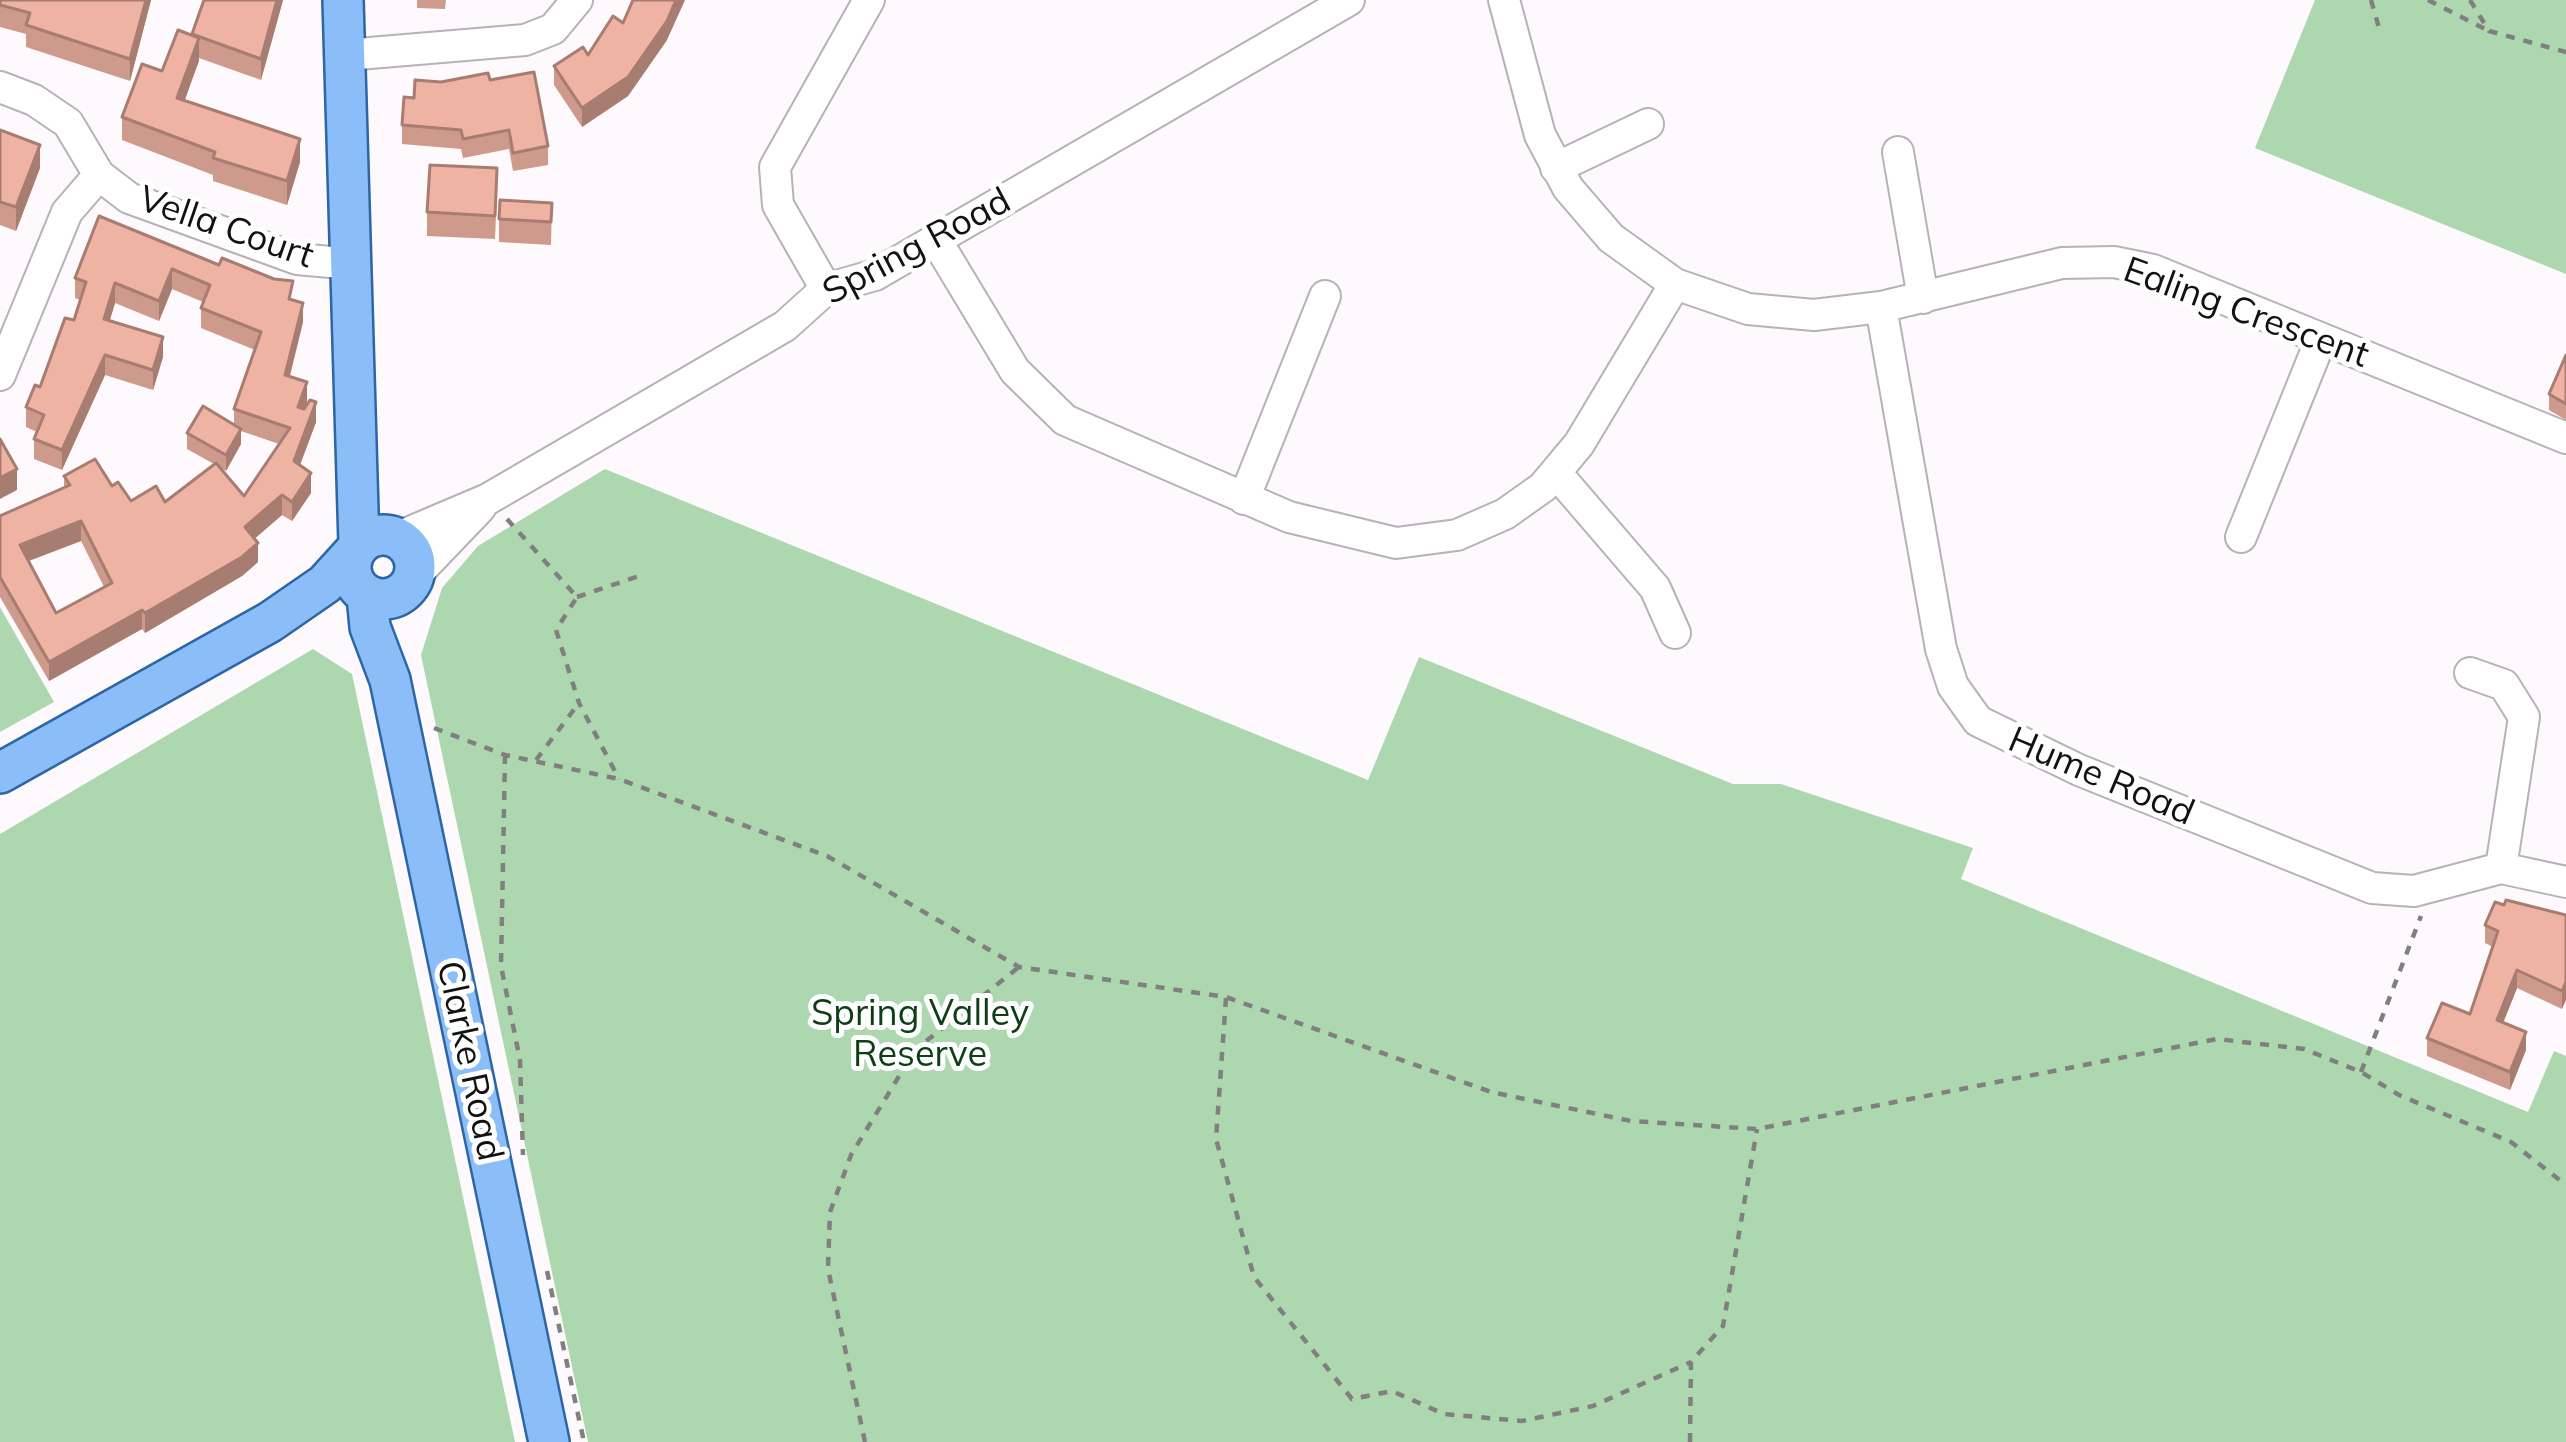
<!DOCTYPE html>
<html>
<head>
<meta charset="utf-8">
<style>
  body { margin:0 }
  canvas { display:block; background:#fdf9fd }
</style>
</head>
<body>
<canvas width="2566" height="1442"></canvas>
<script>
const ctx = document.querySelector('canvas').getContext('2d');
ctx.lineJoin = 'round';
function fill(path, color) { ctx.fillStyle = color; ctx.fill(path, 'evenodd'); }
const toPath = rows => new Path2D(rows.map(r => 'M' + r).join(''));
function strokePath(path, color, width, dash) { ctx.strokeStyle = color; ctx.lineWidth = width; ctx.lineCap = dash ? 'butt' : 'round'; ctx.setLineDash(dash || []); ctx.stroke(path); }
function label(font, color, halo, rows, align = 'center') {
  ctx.font = font + ' Mulish,sans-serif'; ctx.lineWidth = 10; ctx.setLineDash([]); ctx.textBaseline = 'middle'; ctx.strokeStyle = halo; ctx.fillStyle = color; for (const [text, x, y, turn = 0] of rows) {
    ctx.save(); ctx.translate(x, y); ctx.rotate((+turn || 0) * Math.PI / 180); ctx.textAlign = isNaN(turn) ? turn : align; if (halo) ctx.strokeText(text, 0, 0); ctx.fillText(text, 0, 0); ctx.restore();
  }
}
fill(toPath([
  [2315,0,2566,0,2566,274,2255,148],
  [605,469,1368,780,1419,657,1733,784,1781,784,1973,848,1961,879,2528,1112,2554,1051,2566,1056,2566,1442,588,1442,421,655,442,588,478,546],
  [0,607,54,702,0,732],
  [313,649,352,674,515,1442,0,1442,0,834]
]), '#add8af');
const minor = toPath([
  [1504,0,1540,135,1568,188,1611,238,1675,284,1748,309,1814,315,1881,307,2062,263,2114,262,2153,270,2566,438],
  [346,55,525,40,553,29,577,0],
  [0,87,34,100,68,123,99,175,129,198,297,259,353,264],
  [1898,152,1923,298],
  [1556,168,1648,124],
  [936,240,1015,371,1065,420,1289,517,1396,543,1457,535,1505,514,1543,487,1579,444,1675,284],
  [826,289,778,205,775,167,869,0],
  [1881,307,1941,649,1953,686,1978,721,2079,770,2372,888,2414,891,2501,868,2566,882],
  [0,375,67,212,99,175],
  [1557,474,1655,588,1675,633],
  [1244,499,1325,296],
  [2241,537,2321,339],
  [396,538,488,499,785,326,826,289,875,275,1349,0],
  [413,578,480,508],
  [2470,673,2504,685,2524,717,2501,868]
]);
const major = toPath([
  [343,0,359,545],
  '351 567a32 32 0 1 1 64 0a32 32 0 1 1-64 0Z',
  [367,596,370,627,390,680,549,1442],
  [0,773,270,622,325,584,355,551]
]);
strokePath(minor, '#b6b2b6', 34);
strokePath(major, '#2e65a5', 44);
strokePath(toPath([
  [2371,0,2379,28],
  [2428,0,2489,31],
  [2470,0,2489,31,2566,52],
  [507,519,577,597,556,630,579,703,619,779],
  [577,597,642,575],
  [434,728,505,755,619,779,827,856,1019,967,1226,997,1491,1092,1631,1121,1757,1129,2217,1039,2304,1049,2361,1072,2399,1095,2511,1142,2566,1185],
  [505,755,501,966,520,1060,523,1155],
  [536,760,579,703],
  [1226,998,1216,1139,1254,1277,1352,1399,1392,1391,1444,1414,1522,1421,1593,1406,1691,1362],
  [2361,1072,2421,916],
  [547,1271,584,1442],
  [865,1442,828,1269,830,1212,851,1155,915,1050,1019,967],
  [1690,1442,1691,1362,1723,1326,1757,1129]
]), '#817f81', 4.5, [9, 9]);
strokePath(minor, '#fff', 30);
strokePath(major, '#8bbef8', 39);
fill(toPath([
  [0,0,151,0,130,81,26,47,26,34,0,27],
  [204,0,283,0,261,80,199,58,185,100,300,162,287,205,213,181,213,175,122,140,122,117,192,35],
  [417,0,446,0,445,9,417,8],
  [623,23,667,40,628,96,582,127,554,85,554,66,588,55],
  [490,80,548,146,548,165,513,171,509,149,463,158,461,149,402,144,402,125,414,98,441,82],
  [0,130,40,168,16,231,0,225],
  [497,192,495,239,427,236,427,212],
  [552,203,551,245,499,242,499,219],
  [99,216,293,300,303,322,290,376,307,402,316,422,300,465,311,493,292,521,282,515,254,539,258,562,242,576,145,633,142,629,49,681,0,597,0,516,64,488,64,476,112,486,131,501,165,502,214,464,187,449,187,433,234,424,234,409,255,350,201,328,201,308,203,302,172,289,159,321,115,303,110,320,163,357,153,390,105,375,62,470,34,459,34,439,37,432,26,427,26,407,40,387,74,320,80,300,75,298,75,278],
  [241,431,279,444,244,496,221,468,226,471,241,444],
  [81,541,104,587,56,613,29,561],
  [2566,355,2566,420,2549,410,2549,394],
  [2504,905,2566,915,2562,1009,2517,988,2503,1023,2526,1050,2510,1090,2427,1056,2427,1038,2470,1014,2493,947,2485,943,2485,925]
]), '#cd9a8c');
fill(toPath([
  [146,0,151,0,130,81,130,59],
  [277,0,283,0,261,80,261,59],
  [676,0,685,0,667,40,628,96,582,127,582,108],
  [199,38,199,61,177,121,177,98],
  [300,139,300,162,287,205,287,181],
  [40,145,40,168,16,231,16,207],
  [172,269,172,289,159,321,159,301],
  [115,283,115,303,104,338,104,319],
  [303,303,303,322,285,394,285,375],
  [163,337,163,357,153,390,153,370],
  [105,355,105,375,62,470,62,450],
  [307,382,307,402,298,427,298,407],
  [316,402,316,422,294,481,294,461],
  [241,429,241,444,226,471,226,455],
  [17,469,17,490,0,499,0,478],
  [311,473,311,493,292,521,292,502],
  [282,495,282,515,245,547,245,527],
  [81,521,81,541,20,564,20,545],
  [258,543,258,562,242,576,145,633,145,613],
  [142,610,142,629,49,681,49,662],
  [2517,970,2517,988,2497,1038,2497,1020],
  [2566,982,2566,1000,2562,1009,2562,991],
  [2526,1032,2526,1050,2510,1090,2510,1072]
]), '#a77d72');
const building = toPath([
  [0,0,146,0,130,59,26,25,30,13,0,5,0,0],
  [204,0,277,0,261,59,192,34,204,0],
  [633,0,676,0,667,21,628,77,582,108,554,66,583,47,588,55,613,16,623,23,633,0],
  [178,30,199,38,177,98,300,139,287,181,213,158,215,152,122,117,142,64,162,71,178,30],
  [534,72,548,146,513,153,509,130,463,139,461,130,402,125,404,97,414,98,415,80,441,82,488,73,490,80,534,72],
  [0,130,40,145,16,207,0,202,0,130],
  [430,165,497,168,495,216,427,212,430,165],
  [500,200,552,203,551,222,499,219,500,200],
  [99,216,219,265,222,258,274,279,293,281,289,299,303,303,285,375,307,382,298,407,304,409,310,400,316,402,294,461,311,473,292,502,282,495,245,527,258,543,242,557,145,613,142,610,49,662,0,577,0,516,70,485,64,476,95,459,112,486,118,482,131,501,156,486,165,502,216,463,244,496,290,428,234,409,261,332,201,308,210,285,172,269,159,301,115,283,104,319,163,337,153,370,105,355,62,450,34,439,44,415,26,407,35,385,40,387,65,318,74,320,86,282,75,278,99,216],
  [81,521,112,583,56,613,20,545,81,521],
  [2566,355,2566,404,2549,394,2566,355],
  [203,406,241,429,226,455,187,433,203,406],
  [0,439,17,469,0,478,0,439],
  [2506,900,2566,915,2566,982,2562,991,2517,970,2497,1020,2526,1032,2510,1072,2427,1038,2442,1003,2470,1014,2498,931,2485,925,2495,902,2504,905,2506,900]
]);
fill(building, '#eeb3a3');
strokePath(building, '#a77d72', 3);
label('36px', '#131213', '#fff', [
  ["Vella Court",226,228,19],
  ["Spring Road",917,247,-28],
  ["Ealing Crescent",2246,313,20],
  ["Hume Road",2101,777,23],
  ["Clarke Road",469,1061,78]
]);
label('36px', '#0f3d16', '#fff', [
  ["Spring Valley",920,1014],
  ["Reserve",920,1055]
]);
</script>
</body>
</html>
